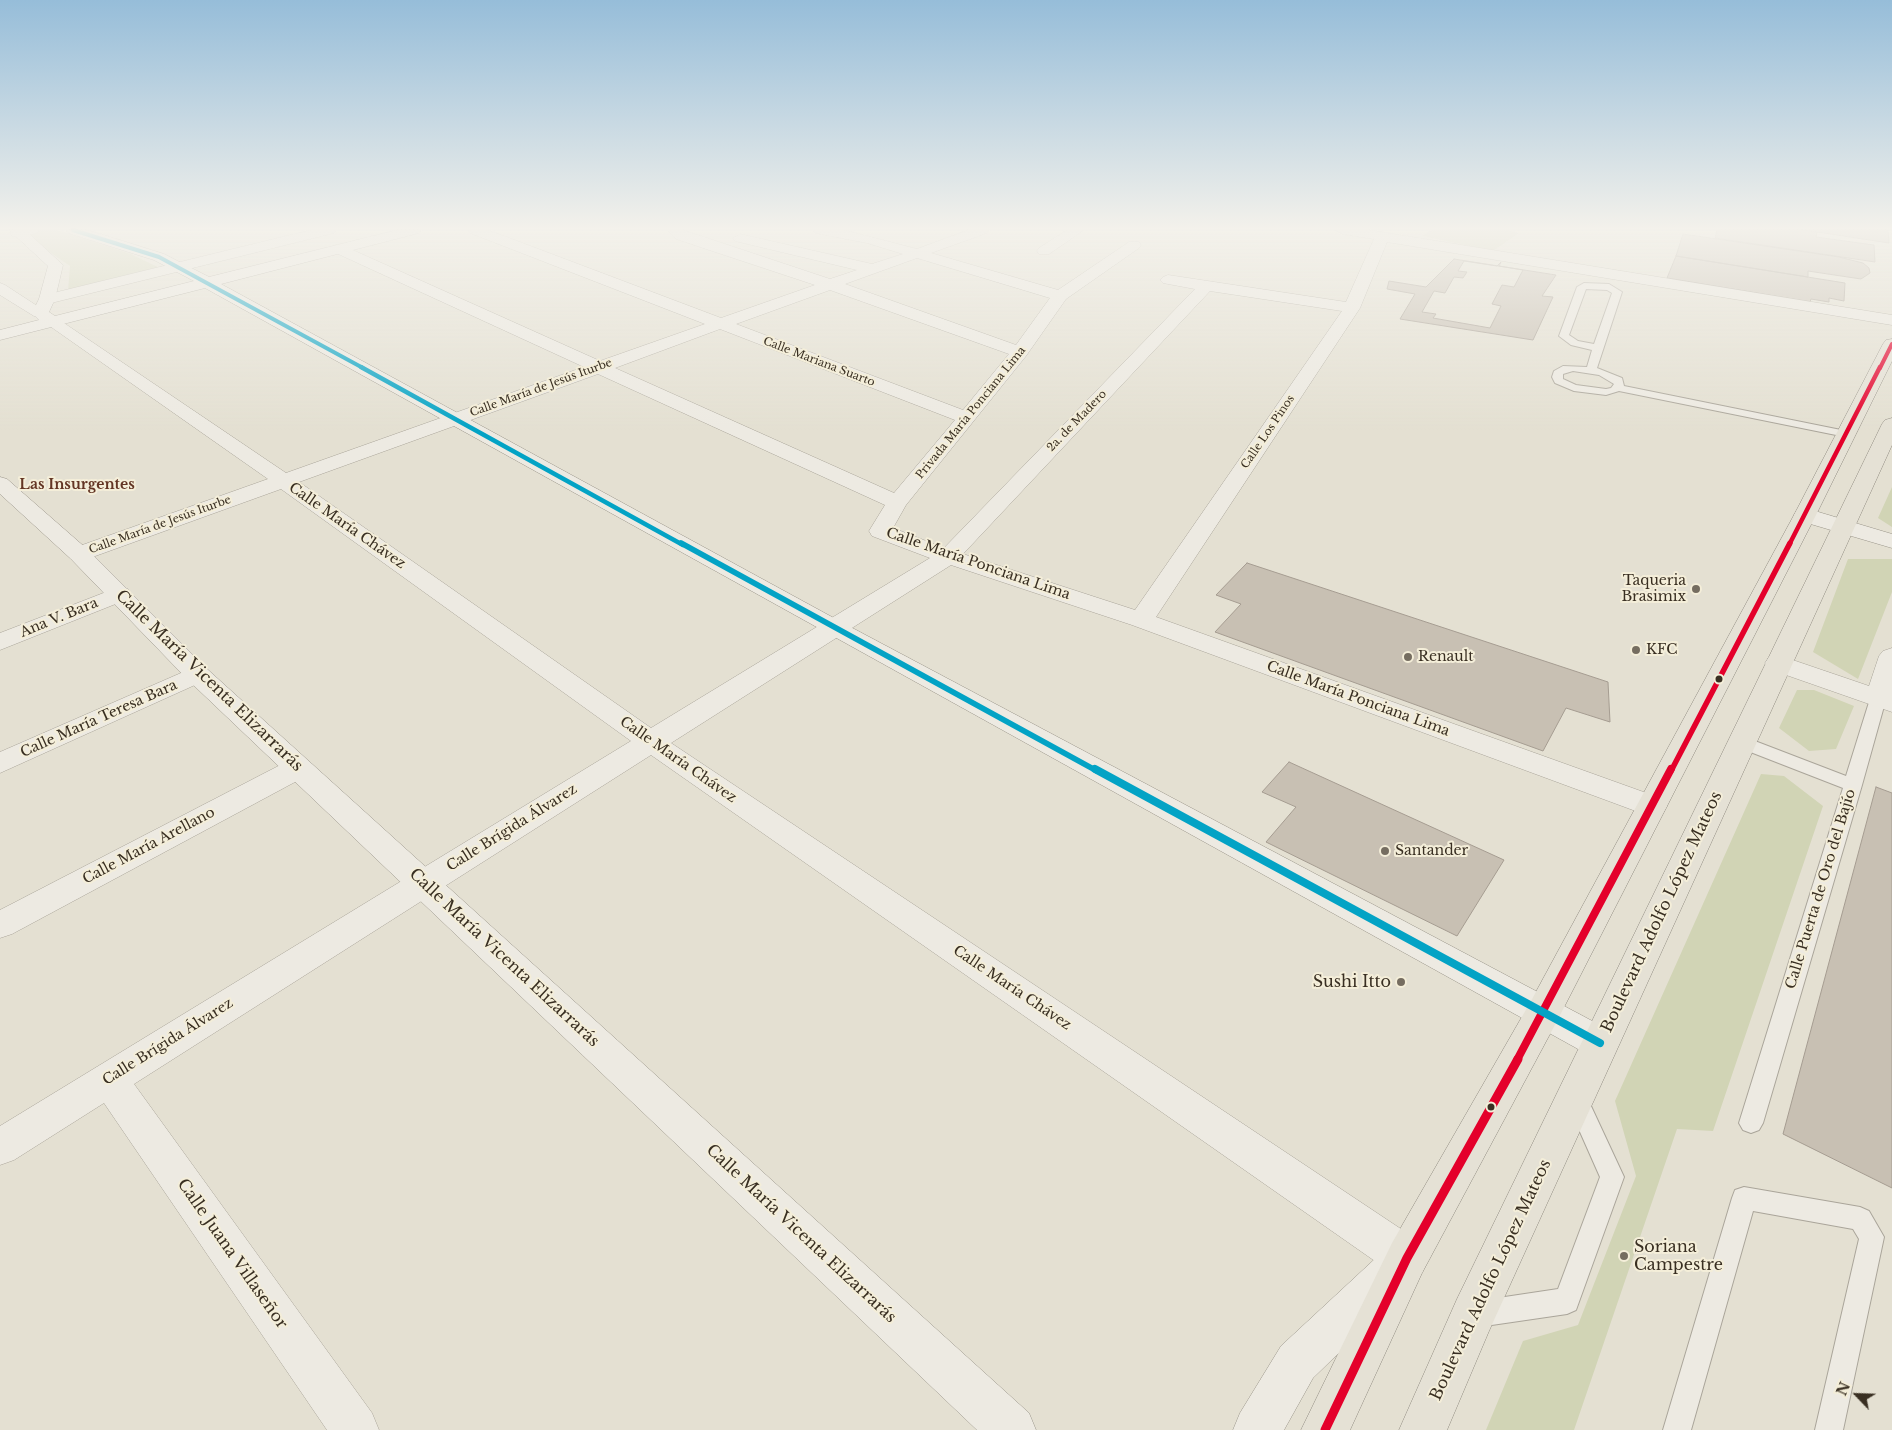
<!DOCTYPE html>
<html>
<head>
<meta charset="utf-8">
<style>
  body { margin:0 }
  #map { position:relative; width:1892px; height:1430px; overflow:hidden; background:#e4e0d2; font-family:"Libre Baskerville",serif }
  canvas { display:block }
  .north { position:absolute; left:1832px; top:1370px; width:50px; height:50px; -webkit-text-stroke:4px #f4eed9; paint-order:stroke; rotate:294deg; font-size:14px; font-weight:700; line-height:20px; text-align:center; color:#392f22 }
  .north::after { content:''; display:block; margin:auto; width:18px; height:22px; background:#392f22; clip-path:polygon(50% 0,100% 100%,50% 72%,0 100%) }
</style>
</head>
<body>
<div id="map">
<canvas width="1892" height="1430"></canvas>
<div class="north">N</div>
</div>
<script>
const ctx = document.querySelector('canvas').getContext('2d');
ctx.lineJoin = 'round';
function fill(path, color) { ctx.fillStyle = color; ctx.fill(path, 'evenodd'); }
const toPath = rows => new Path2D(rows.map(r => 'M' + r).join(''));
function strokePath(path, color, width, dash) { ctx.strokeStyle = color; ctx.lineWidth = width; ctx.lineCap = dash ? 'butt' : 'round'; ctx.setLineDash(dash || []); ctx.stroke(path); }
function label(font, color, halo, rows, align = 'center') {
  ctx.font = font + ' "Libre Baskerville",serif'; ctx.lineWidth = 4; ctx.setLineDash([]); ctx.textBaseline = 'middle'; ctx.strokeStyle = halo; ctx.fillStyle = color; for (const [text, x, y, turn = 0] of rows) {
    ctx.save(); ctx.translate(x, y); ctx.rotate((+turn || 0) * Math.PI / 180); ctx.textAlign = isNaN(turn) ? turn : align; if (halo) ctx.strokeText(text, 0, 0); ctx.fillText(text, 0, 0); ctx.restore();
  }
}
fill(toPath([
  [24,230,58,230,131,254,162,269,68,291,70,266,26,236],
  [1432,230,1507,230,1519,233,1493,251,1422,236],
  [1892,487,1892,527,1878,518],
  [1848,559,1892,559,1892,592,1858,679,1813,652],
  [1797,690,1814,690,1854,706,1836,749,1809,751,1779,728],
  [1761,774,1784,776,1823,806,1713,1131,1677,1129,1574,1430,1486,1430,1523,1341,1578,1325,1636,1176,1615,1101]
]), '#d1d4b5');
const building = toPath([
  [1717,230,1801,230,1817,232,1816,237,1874,245,1875,262,1715,238,1717,230],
  [1801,230,1888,230,1889,243,1817,232,1801,230],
  [1683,234,1839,257,1863,263,1869,268,1870,273,1861,279,1808,271,1808,277,1676,256,1683,234],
  [1676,256,1845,283,1844,301,1829,298,1829,302,1811,299,1810,302,1667,278,1676,256],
  [1454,259,1556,275,1542,296,1553,297,1533,340,1400,319,1415,294,1387,289,1389,281,1426,287,1454,259],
  [1464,261,1497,266,1501,262,1499,266,1523,270,1514,287,1502,285,1492,304,1501,306,1490,328,1433,318,1436,314,1422,312,1434,291,1445,293,1454,277,1463,278,1467,272,1458,271,1464,261],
  [1247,563,1608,682,1610,722,1566,708,1543,751,1215,632,1241,604,1216,595,1247,563],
  [1289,762,1504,860,1457,936,1266,842,1296,807,1262,792,1289,762],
  [1876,787,1892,793,1892,1188,1783,1134,1876,787]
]);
fill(building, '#c8c0b3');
strokePath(building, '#a59c91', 1);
const lane = toPath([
  [1584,283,1609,284,1622,292,1597,368,1622,378,1624,386,1846,431,1852,434,1846,437,1619,391,1606,395,1574,391,1555,383,1552,377,1554,371,1563,366,1587,367,1592,350,1571,345,1559,336,1577,287,1584,283],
  [1586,289,1607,290,1612,293,1594,344,1578,341,1569,335,1586,289],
  [1573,371,1599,375,1614,384,1611,388,1606,389,1576,385,1563,379,1563,374,1573,371],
  [1878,694,1886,699,1862,785,1763,1123,1759,1130,1751,1133,1743,1130,1739,1123,1843,788,1735,746,1733,742,1735,738,1741,737,1747,738,1846,776,1870,699,1878,694],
  [1576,1088,1584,1091,1624,1177,1576,1310,1567,1314,1478,1327,1469,1323,1465,1314,1469,1305,1478,1301,1558,1289,1600,1177,1565,1098,1568,1091,1576,1088],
  [1744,1187,1860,1207,1869,1211,1884,1237,1843,1430,1815,1430,1859,1239,1853,1229,1753,1211,1691,1430,1663,1430,1732,1198,1735,1190,1744,1187]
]);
const street = toPath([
  [12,230,39,230,37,233,17,237,12,236,10,233,12,230],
  [311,230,336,230,334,233,47,304,39,299,41,296,311,230],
  [468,230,488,230,721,318,815,285,676,239,667,230,683,230,830,279,857,270,735,241,733,238,740,234,872,264,903,254,867,243,815,233,813,230,844,230,917,249,968,230,989,230,987,233,931,253,1058,290,1129,242,1139,242,1141,245,1139,248,1066,299,1026,356,906,505,893,528,944,548,1195,289,1163,283,1160,280,1163,277,1168,275,1346,302,1374,239,1342,234,1335,230,1369,230,1892,315,1892,325,1387,242,1360,308,1156,617,1663,799,1667,806,1663,813,1652,816,1641,813,1132,625,951,565,671,743,1422,1243,1428,1258,1422,1273,1407,1279,1392,1273,651,755,134,1084,372,1413,379,1430,327,1430,104,1103,14,1160,0,1165,0,1126,631,741,281,489,87,559,79,561,71,559,68,554,71,549,268,479,44,322,46,319,58,319,286,473,584,367,336,253,334,250,336,247,346,247,600,361,705,324,470,233,468,230],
  [917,258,1050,298,1016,345,845,284,917,258],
  [830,290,1009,354,963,410,736,324,830,290],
  [1210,291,1342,311,1135,610,963,554,1210,291],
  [720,329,955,420,894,493,615,368,720,329],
  [598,374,885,505,869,531,872,536,930,558,651,728,299,482,598,374],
  [1067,230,1084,230,1049,254,1039,254,1037,251,1039,248,1067,230],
  [0,283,5,285,48,313,46,316,34,316,0,295,0,283],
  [119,587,128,589,131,594,128,599,0,650,0,633,119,587],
  [1892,648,1892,712,1769,669,1765,663,1769,657,1778,655,1869,686,1879,656,1883,651,1892,648],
  [197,666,206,668,210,674,206,680,0,773,0,752,197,666],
  [298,758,308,761,312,768,308,775,12,934,0,938,0,910,288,761,298,758]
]);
const secondary = toPath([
  [9,230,25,230,63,265,55,299,49,312,55,316,194,281,154,260,68,233,66,230,88,230,164,254,209,277,397,230,421,230,419,233,221,284,843,623,1613,1032,1618,1043,1613,1054,1600,1058,1587,1054,205,288,0,340,0,330,39,320,32,313,39,299,48,266,9,230],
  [0,477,7,479,87,549,206,668,1029,1413,1036,1430,977,1430,188,680,71,559,0,494,0,477],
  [1805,508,1892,534,1892,548,1797,520,1794,515,1797,510,1805,508],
  [1393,1250,1408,1256,1415,1271,1408,1286,1313,1378,1284,1430,1233,1430,1240,1413,1281,1346,1378,1256,1393,1250]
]);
const primary = toPath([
  [1892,339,1892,361,1816,515,1557,1021,1422,1273,1350,1430,1301,1430,1392,1243,1531,1001,1794,515,1883,344,1886,340,1892,339],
  [1892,418,1892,445,1489,1331,1447,1430,1399,1430,1457,1299,1882,424,1885,420,1892,418]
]);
strokePath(lane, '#aaa59a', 2);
strokePath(street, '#aaa59a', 1);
strokePath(secondary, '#9a958a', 1);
strokePath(primary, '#908b81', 1);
fill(lane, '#edeae2');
fill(street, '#edeae2');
fill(secondary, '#edeae2');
fill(primary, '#e5e1d5');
strokePath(toPath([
  [1880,368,1892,344]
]), '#e4002b', 4);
strokePath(toPath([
  [1789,545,1880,367]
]), '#e4002b', 4.5);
strokePath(toPath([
  [1671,771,1790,543]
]), '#e4002b', 5.5);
strokePath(toPath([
  [1517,1060,1671,769]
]), '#e4002b', 8);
strokePath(toPath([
  [1325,1430,1407,1258,1518,1059]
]), '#e4002b', 9);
strokePath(toPath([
  [73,230,159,257,363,368]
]), '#03a3c5', 4);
strokePath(toPath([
  [361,367,683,545]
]), '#03a3c5', 4.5);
strokePath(toPath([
  [681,543,1097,771]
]), '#03a3c5', 5.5);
strokePath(toPath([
  [1095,769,1600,1043]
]), '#03a3c5', 8);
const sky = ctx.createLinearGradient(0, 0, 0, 430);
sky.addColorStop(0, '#96bdd9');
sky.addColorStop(0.53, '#f3f1eb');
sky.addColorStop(1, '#f3f1eb00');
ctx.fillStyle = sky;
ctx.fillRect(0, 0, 1892, 430);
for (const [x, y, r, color] of [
  [1696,589,5,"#756d60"],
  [1636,650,5,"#756d60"],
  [1408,657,5,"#756d60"],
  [1719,679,4.5,"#392f22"],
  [1385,851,5,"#756d60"],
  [1401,982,5,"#756d60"],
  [1491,1107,4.5,"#392f22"],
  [1624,1256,5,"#756d60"]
]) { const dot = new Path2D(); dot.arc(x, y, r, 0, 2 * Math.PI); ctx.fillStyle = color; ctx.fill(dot); strokePath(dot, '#f4eed9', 2); }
label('11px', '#392f22', '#f4eed9', [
  ["Calle Mariana Suarto",819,362,21],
  ["Calle María de Jesús Iturbe",541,388,-20],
  ["Privada María Ponciana Lima",971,413,-51],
  ["2a. de Madero",1077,421,-46],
  ["Calle Los Pinos",1268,432,-56],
  ["Calle María de Jesús Iturbe",160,525,-20]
]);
label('bold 14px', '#633524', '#f4eed9', [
  ["Las Insurgentes",77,485]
]);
label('14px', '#392f22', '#f4eed9', [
  ["Calle María Chávez",347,526,35],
  ["Calle María Ponciana Lima",978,564,19],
  ["Ana V. Bara",59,618,-22],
  ["Calle María Ponciana Lima",1358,699,20],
  ["Calle María Teresa Bara",99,719,-24],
  ["Calle María Chávez",678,760,35],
  ["Calle Brígida Álvarez",512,828,-32],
  ["Calle María Arellano",149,846,-28],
  ["Calle Puerta de Oro del Bajío",1821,889,-73],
  ["Calle María Chávez",1012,988,34],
  ["Calle Brígida Álvarez",168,1042,-32]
]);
label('14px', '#392f22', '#f4eed9', [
  ["Taqueria",1686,581,"right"],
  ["Brasimix",1686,597,"right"],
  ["KFC",1646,650],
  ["Renault",1418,657],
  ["Santander",1395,851]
], 'left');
label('16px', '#392f22', '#f4eed9', [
  ["Calle María Vicenta Elizarrarás",209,681,44],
  ["Boulevard Adolfo López Mateos",1662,912,-65],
  ["Calle María Vicenta Elizarrarás",504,958,43],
  ["Calle María Vicenta Elizarrarás",801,1234,43],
  ["Calle Juana Villaseñor",232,1254,55],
  ["Boulevard Adolfo López Mateos",1491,1280,-65]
]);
label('16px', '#392f22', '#f4eed9', [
  ["Sushi Itto",1391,982],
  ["Soriana",1634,1247,"left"],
  ["Campestre",1634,1265,"left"]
], 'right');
</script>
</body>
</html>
